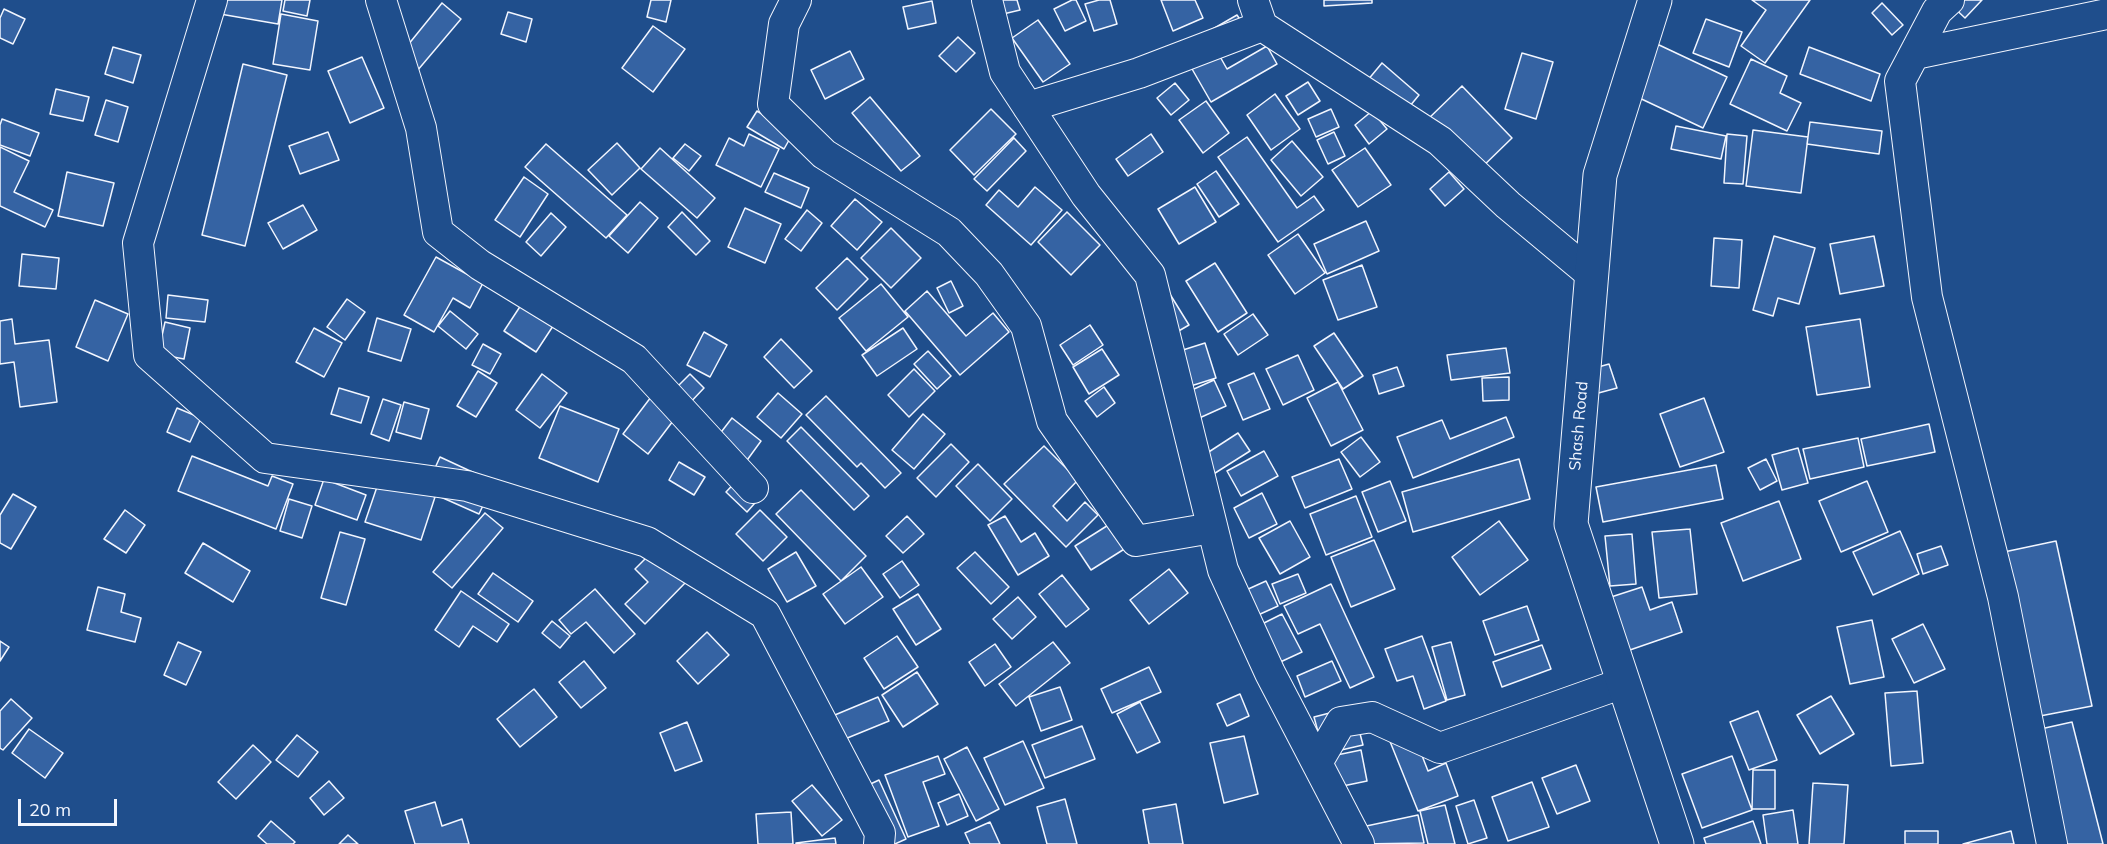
<!DOCTYPE html>
<html>
<head>
<meta charset="utf-8">
<style>
  body { margin:0 }
  #map { position:relative; width:2107px; height:844px; overflow:hidden; background:#1f4e8c; font-family:Mulish,sans-serif }
  canvas { display:block }
  .scale { position:absolute; left:18px; top:799px; width:99px; height:27px; box-sizing:border-box; border:3px solid #f2f6ff; border-top:0; padding-left:8px; font-size:18px; line-height:21px; white-space:nowrap; color:#f2f6ff; -webkit-text-stroke:4px #1f4e8c; paint-order:stroke }
</style>
</head>
<body>
<div id="map">
<canvas width="2107" height="844"></canvas>
<div class="scale">20 m</div>
</div>
<script>
const ctx = document.querySelector('canvas').getContext('2d');
ctx.lineJoin = 'round';
function fill(path, color) { ctx.fillStyle = color; ctx.fill(path, 'evenodd'); }
const toPath = rows => new Path2D(rows.map(r => 'M' + r).join(''));
function strokePath(path, color, width, dash) { ctx.strokeStyle = color; ctx.lineWidth = width; ctx.lineCap = dash ? 'butt' : 'round'; ctx.setLineDash(dash || []); ctx.stroke(path); }
function label(font, color, halo, rows, align = 'center') {
  ctx.font = font + ' Mulish,sans-serif'; ctx.lineWidth = 4.5; ctx.setLineDash([]); ctx.textBaseline = 'middle'; ctx.strokeStyle = halo; ctx.fillStyle = color; for (const [text, x, y, turn = 0] of rows) {
    ctx.save(); ctx.translate(x, y); ctx.rotate((+turn || 0) * Math.PI / 180); ctx.textAlign = isNaN(turn) ? turn : align; if (halo) ctx.strokeText(text, 0, 0); ctx.fillText(text, 0, 0); ctx.restore();
  }
}
const building = toPath([
  [222,0,282,0,278,24,220,14,222,0],
  [285,0,310,0,307,16,283,11,285,0],
  [651,0,671,0,666,22,647,17,651,0],
  [994,0,1017,0,1020,10,999,15,994,0],
  [1072,0,1076,0,1086,21,1065,31,1054,9,1072,0],
  [1099,0,1110,0,1117,24,1094,31,1085,4,1099,0],
  [1161,0,1195,0,1203,18,1173,31,1161,0],
  [1324,0,1372,0,1372,3,1324,6,1324,0],
  [1752,0,1810,0,1765,63,1741,46,1766,10,1752,0],
  [1952,0,1982,0,1965,18,1949,3,1952,0],
  [932,1,936,23,908,29,903,7,932,1],
  [442,3,461,19,417,71,399,56,442,3],
  [1882,3,1903,25,1892,35,1872,13,1882,3],
  [4,9,25,19,13,44,0,38,0,18,4,9],
  [508,12,532,19,526,42,501,34,508,12],
  [281,14,318,21,310,70,273,64,281,14],
  [1237,15,1250,35,1218,53,1227,69,1267,46,1277,64,1211,102,1180,48,1237,15],
  [1706,19,1742,32,1729,67,1693,53,1706,19],
  [1038,20,1070,64,1043,82,1012,38,1038,20],
  [653,26,685,49,653,92,622,68,653,26],
  [958,37,975,53,956,72,939,56,958,37],
  [1657,44,1727,77,1703,128,1633,95,1657,44],
  [113,47,141,55,133,83,105,74,113,47],
  [1809,47,1880,74,1871,101,1800,74,1809,47],
  [850,51,864,79,825,99,811,70,850,51],
  [1522,53,1553,62,1536,119,1505,109,1522,53],
  [362,57,384,108,350,123,328,71,362,57],
  [1751,59,1787,76,1780,93,1801,103,1787,131,1730,104,1751,59],
  [1382,63,1419,95,1405,112,1367,81,1382,63],
  [243,64,287,75,245,246,202,235,243,64],
  [1308,82,1320,101,1298,115,1286,96,1308,82],
  [1175,83,1189,100,1171,115,1157,98,1175,83],
  [1462,86,1512,138,1475,174,1425,122,1462,86],
  [56,89,89,97,83,121,50,114,56,89],
  [1275,94,1300,129,1271,150,1247,115,1275,94],
  [870,97,920,156,901,171,852,113,870,97],
  [106,100,128,107,118,142,95,135,106,100],
  [1206,101,1229,133,1203,153,1179,120,1206,101],
  [991,109,1016,134,974,175,950,150,991,109],
  [1331,109,1339,127,1316,137,1308,119,1331,109],
  [757,111,793,133,784,149,747,127,757,111],
  [1372,111,1387,129,1369,144,1355,125,1372,111],
  [2,119,39,133,30,156,0,145,0,125,2,119],
  [1810,122,1882,131,1879,154,1807,144,1810,122],
  [1676,126,1726,136,1721,159,1671,149,1676,126],
  [1753,130,1808,137,1801,193,1746,186,1753,130],
  [328,132,339,160,300,174,289,146,328,132],
  [1334,132,1345,156,1328,164,1317,140,1334,132],
  [749,134,779,149,761,187,716,165,729,138,744,146,749,134],
  [1151,134,1163,152,1128,176,1116,159,1151,134],
  [1727,134,1747,136,1743,184,1724,183,1727,134],
  [1247,137,1297,208,1314,196,1324,210,1278,242,1218,157,1247,137],
  [1014,138,1026,151,987,191,974,179,1014,138],
  [1292,141,1323,177,1301,196,1271,160,1292,141],
  [617,143,640,168,612,195,588,170,617,143],
  [546,144,627,215,606,238,525,167,546,144],
  [685,144,701,156,689,171,673,158,685,144],
  [0,147,29,161,14,192,53,210,45,227,0,206,0,147],
  [660,148,715,198,697,218,641,169,660,148],
  [1365,148,1391,185,1358,207,1332,170,1365,148],
  [1216,171,1239,204,1219,217,1197,184,1216,171],
  [67,172,114,183,103,226,58,216,67,172],
  [1449,172,1464,189,1445,206,1430,189,1449,172],
  [774,173,809,188,801,208,765,192,774,173],
  [524,177,548,194,520,237,495,220,524,177],
  [1035,187,1062,210,1031,245,986,205,999,190,1018,207,1035,187],
  [1195,187,1216,222,1179,244,1158,209,1195,187],
  [855,199,882,222,857,250,831,226,855,199],
  [640,202,658,218,628,253,609,236,640,202],
  [303,205,317,230,283,249,268,223,303,205],
  [745,208,781,224,765,263,728,247,745,208],
  [807,210,822,223,801,251,785,239,807,210],
  [682,212,710,241,696,255,668,227,682,212],
  [1067,212,1100,245,1071,275,1038,242,1067,212],
  [551,213,566,227,541,256,526,242,551,213],
  [1366,221,1379,251,1327,274,1314,244,1366,221],
  [891,228,921,258,891,288,861,258,891,228],
  [1298,234,1325,273,1295,294,1268,255,1298,234],
  [1774,236,1815,248,1799,304,1778,298,1773,316,1753,310,1774,236],
  [1874,236,1884,286,1840,294,1830,244,1874,236],
  [1714,238,1742,240,1739,288,1711,286,1714,238],
  [22,254,59,258,56,289,19,286,22,254],
  [436,257,483,283,470,308,453,298,434,332,404,315,436,257],
  [847,258,868,279,837,310,816,288,847,258],
  [1215,263,1247,313,1218,332,1186,281,1215,263],
  [1362,265,1377,307,1338,320,1323,280,1362,265],
  [951,281,963,306,949,313,937,288,951,281],
  [881,284,908,317,866,351,839,318,881,284],
  [927,291,966,336,993,313,1009,332,960,375,905,311,927,291],
  [1168,291,1189,325,1170,336,1168,291],
  [168,295,208,300,205,322,166,318,168,295],
  [347,299,365,312,345,340,327,327,347,299],
  [95,300,128,314,108,361,76,347,95,300],
  [523,302,555,323,536,352,504,331,523,302],
  [450,311,478,334,466,349,438,326,450,311],
  [1253,314,1268,335,1238,355,1224,334,1253,314],
  [377,318,411,329,401,361,368,351,377,318],
  [12,319,15,344,49,340,57,402,20,407,14,362,0,364,0,321,12,319],
  [1860,319,1870,387,1817,395,1806,327,1860,319],
  [165,322,190,328,184,359,158,354,165,322],
  [1090,325,1103,345,1073,365,1060,345,1090,325],
  [314,328,342,343,324,377,296,362,314,328],
  [903,328,917,349,877,376,862,355,903,328],
  [704,332,727,345,710,377,687,365,704,332],
  [1334,333,1363,376,1343,389,1314,346,1334,333],
  [781,339,812,371,794,388,764,357,781,339],
  [1205,343,1216,378,1175,391,1164,356,1205,343],
  [483,344,501,354,490,374,472,365,483,344],
  [1506,348,1510,373,1451,380,1447,355,1506,348],
  [1102,349,1119,375,1089,394,1073,367,1102,349],
  [928,351,951,376,937,389,914,364,928,351],
  [1298,355,1314,390,1283,405,1266,369,1298,355],
  [1609,364,1617,388,1591,395,1584,371,1609,364],
  [1397,367,1404,386,1379,394,1373,375,1397,367],
  [914,369,935,391,909,417,888,395,914,369],
  [478,371,497,383,476,417,457,406,478,371],
  [1254,373,1270,409,1243,420,1228,384,1254,373],
  [542,374,567,393,540,428,516,410,542,374],
  [690,374,704,388,686,407,671,393,690,374],
  [1509,377,1509,400,1483,401,1482,378,1509,377],
  [1214,380,1226,406,1186,424,1174,398,1214,380],
  [1338,382,1363,430,1331,446,1307,398,1338,382],
  [1104,387,1115,403,1097,417,1085,401,1104,387],
  [339,388,369,397,361,423,331,414,339,388],
  [778,393,802,414,781,438,757,417,778,393],
  [826,396,901,473,885,488,861,463,857,467,806,415,826,396],
  [651,397,676,417,648,454,623,434,651,397],
  [1704,398,1724,452,1680,467,1660,414,1704,398],
  [383,399,401,405,389,441,371,434,383,399],
  [404,402,429,409,421,439,396,432,404,402],
  [560,406,619,429,598,482,539,458,560,406],
  [177,408,201,418,190,442,167,432,177,408],
  [923,414,945,434,914,469,892,450,923,414],
  [1506,417,1514,437,1413,478,1397,437,1442,420,1450,439,1506,417],
  [732,418,761,441,745,463,715,440,732,418],
  [1929,424,1935,452,1867,466,1861,439,1929,424],
  [801,427,869,496,854,510,787,441,801,427],
  [1238,433,1250,451,1212,475,1201,457,1238,433],
  [1361,437,1380,462,1360,477,1341,452,1361,437],
  [1858,438,1864,467,1810,479,1803,449,1858,438],
  [951,444,969,462,936,497,917,478,951,444],
  [1044,446,1078,480,1053,506,1067,521,1085,502,1098,515,1066,547,1004,484,1044,446],
  [1798,448,1808,483,1782,490,1772,455,1798,448],
  [1264,451,1278,476,1241,496,1227,471,1264,451],
  [192,456,268,486,272,476,293,484,276,529,178,491,192,456],
  [440,457,494,482,479,514,425,490,440,457],
  [1339,459,1352,489,1305,508,1292,477,1339,459],
  [1519,459,1530,499,1413,532,1402,492,1519,459],
  [1766,459,1777,481,1760,490,1748,468,1766,459],
  [679,462,705,477,694,495,669,480,679,462],
  [978,464,1012,499,990,521,956,486,978,464],
  [1716,465,1723,499,1603,522,1596,487,1716,465],
  [742,475,762,495,747,512,726,492,742,475],
  [380,478,435,497,421,540,365,522,380,478],
  [324,479,366,495,357,520,315,505,324,479],
  [1390,481,1406,521,1378,532,1362,492,1390,481],
  [1867,481,1888,532,1841,552,1819,501,1867,481],
  [801,490,866,556,841,581,776,514,801,490],
  [1262,493,1277,524,1249,538,1234,508,1262,493],
  [13,494,36,507,11,549,0,543,0,515,13,494],
  [1356,496,1372,537,1326,555,1310,514,1356,496],
  [289,499,312,506,302,538,280,531,289,499],
  [1779,501,1801,559,1743,581,1721,523,1779,501],
  [125,510,145,525,126,553,104,539,125,510],
  [760,510,787,537,763,561,736,534,760,510],
  [1129,512,1145,536,1091,570,1075,546,1129,512],
  [485,513,503,528,452,588,433,572,485,513],
  [907,516,924,534,903,553,886,536,907,516],
  [1005,516,1021,542,1035,533,1049,556,1018,575,988,525,1005,516],
  [1290,521,1310,557,1280,574,1259,538,1290,521],
  [1499,521,1528,560,1480,595,1452,557,1499,521],
  [1690,529,1697,594,1659,598,1652,532,1690,529],
  [1900,531,1919,574,1873,595,1853,552,1900,531],
  [340,532,365,539,346,605,321,598,340,532],
  [1632,534,1636,584,1610,586,1605,536,1632,534],
  [1374,540,1395,589,1351,607,1331,557,1374,540],
  [2056,541,2092,706,2040,716,2004,552,2056,541],
  [203,543,250,571,233,602,185,573,203,543],
  [1941,546,1948,565,1923,574,1917,554,1941,546],
  [655,549,687,581,645,624,625,604,648,582,635,569,655,549],
  [796,552,816,586,787,602,768,569,796,552],
  [975,552,1009,587,991,604,957,568,975,552],
  [902,561,919,585,900,598,883,574,902,561],
  [861,567,883,597,845,624,823,594,861,567],
  [1169,569,1188,593,1149,624,1130,600,1169,569],
  [493,573,533,601,518,622,478,594,493,573],
  [1298,574,1306,593,1280,604,1272,584,1298,574],
  [1062,575,1089,609,1066,627,1039,594,1062,575],
  [1266,581,1278,606,1247,620,1235,595,1266,581],
  [1331,584,1374,677,1350,688,1320,624,1298,634,1284,606,1331,584],
  [98,587,125,594,121,612,141,618,135,642,87,630,98,587],
  [1642,587,1650,610,1672,602,1682,632,1627,651,1608,598,1642,587],
  [595,589,635,634,614,653,586,622,571,634,559,620,595,589],
  [461,591,509,624,497,642,473,626,459,647,435,630,461,591],
  [918,594,941,629,916,645,893,609,918,594],
  [1018,597,1036,617,1012,639,993,619,1018,597],
  [1527,606,1539,640,1495,655,1483,621,1527,606],
  [1282,614,1302,652,1276,664,1256,627,1282,614],
  [1872,620,1884,677,1850,684,1837,627,1872,620],
  [552,621,570,636,560,648,542,633,552,621],
  [1923,624,1945,669,1914,683,1892,639,1923,624],
  [707,632,729,655,698,684,677,661,707,632],
  [897,636,918,667,884,689,864,658,897,636],
  [1422,636,1446,701,1424,709,1413,676,1397,681,1385,649,1422,636],
  [0,641,9,647,0,661,0,641],
  [178,642,201,652,186,685,164,675,178,642],
  [1053,642,1070,663,1016,706,999,684,1053,642],
  [1451,642,1465,695,1447,700,1432,647,1451,642],
  [995,644,1011,667,985,686,969,662,995,644],
  [1542,645,1551,669,1502,687,1493,662,1542,645],
  [584,661,606,688,581,708,559,682,584,661],
  [1332,661,1341,681,1305,697,1297,676,1332,661],
  [1149,667,1161,692,1112,713,1101,689,1149,667],
  [917,672,938,704,903,727,882,695,917,672],
  [1060,687,1072,720,1041,731,1029,697,1060,687],
  [534,689,557,717,520,747,497,719,534,689],
  [1917,691,1923,763,1891,766,1885,693,1917,691],
  [1240,694,1249,716,1227,726,1217,704,1240,694],
  [1831,696,1854,734,1820,754,1797,715,1831,696],
  [878,697,889,721,840,741,830,717,878,697],
  [11,699,32,718,3,750,0,748,0,711,11,699],
  [1140,702,1160,742,1137,753,1117,714,1140,702],
  [1353,707,1363,745,1324,754,1314,717,1353,707],
  [1758,711,1777,760,1749,770,1730,722,1758,711],
  [687,722,702,761,675,771,660,733,687,722],
  [2072,722,2103,844,2065,844,2036,730,2072,722],
  [1082,726,1095,759,1045,778,1032,745,1082,726],
  [29,729,63,753,45,778,12,753,29,729],
  [1412,730,1428,771,1446,763,1458,796,1418,811,1389,739,1412,730],
  [297,735,318,752,298,777,276,760,297,735],
  [1244,736,1258,794,1224,803,1210,743,1244,736],
  [1023,741,1044,788,1005,805,984,758,1023,741],
  [253,745,271,762,236,799,218,782,253,745],
  [967,747,999,809,976,821,944,759,967,747],
  [1361,750,1367,781,1338,787,1332,756,1361,750],
  [938,756,945,774,923,782,939,826,908,837,885,775,938,756],
  [1732,756,1752,810,1702,828,1682,774,1732,756],
  [1576,765,1590,801,1557,814,1542,778,1576,765],
  [1753,770,1775,770,1775,809,1752,809,1753,770],
  [879,780,906,839,895,844,872,844,849,794,879,780],
  [329,781,344,798,324,815,310,798,329,781],
  [1532,782,1549,827,1508,841,1492,797,1532,782],
  [1813,783,1848,785,1844,844,1809,844,1813,783],
  [812,785,842,820,822,836,792,801,812,785],
  [959,794,968,816,947,825,938,803,959,794],
  [1065,799,1077,844,1047,844,1037,807,1065,799],
  [1474,800,1487,838,1468,844,1456,806,1474,800],
  [435,802,442,826,462,819,469,844,415,844,405,811,435,802],
  [1176,804,1183,844,1149,844,1143,810,1176,804],
  [1445,805,1455,844,1428,844,1420,811,1445,805],
  [1793,810,1798,844,1767,844,1763,815,1793,810],
  [791,812,793,844,758,844,756,814,791,812],
  [1418,815,1424,843,1360,844,1357,828,1418,815],
  [271,821,295,842,293,844,267,844,258,836,271,821],
  [1753,821,1761,844,1706,844,1704,838,1753,821],
  [990,822,1000,844,970,844,965,833,990,822],
  [1905,831,1938,831,1938,844,1905,844,1905,831],
  [2011,831,2014,844,1963,844,2011,831],
  [348,835,358,844,339,844,348,835],
  [835,838,836,844,796,844,796,843,835,838]
]);
fill(building, '#3563a3');
strokePath(building, '#f2f6ff', 1.5);
const street = toPath([
  [212,0,138,243,149,355,265,458,467,486,647,542,765,614,880,833,879,844],
  [381,0,421,128,438,232,480,265,634,359,753,488],
  [796,0,784,24,773,104,824,154,949,232,989,274,1026,326,1052,421,1136,541,1212,528],
  [987,0,1005,72,1086,195,1150,275,1223,570,1270,673,1359,844],
  [1253,0,1262,26,1440,141,1508,205,1592,275],
  [1949,0,1937,11,1900,81,1927,297,2003,597,2052,844],
  [1915,54,2107,14],
  [1028,107,1139,73,1262,26],
  [1317,763,1341,722,1372,717,1440,748,1623,683]
]);
const secondary = toPath([
  [1655,0,1600,175,1571,524,1677,844]
]);
strokePath(street, '#f2f6ff', 32);
strokePath(secondary, '#f2f6ff', 35);
strokePath(street, '#1f4e8c', 30);
strokePath(secondary, '#1f4e8c', 33);
label('16px', '#f2f6ff', '#1f4e8c', [
  ["Shash Road",1579,426,-85]
]);
</script>
</body>
</html>
